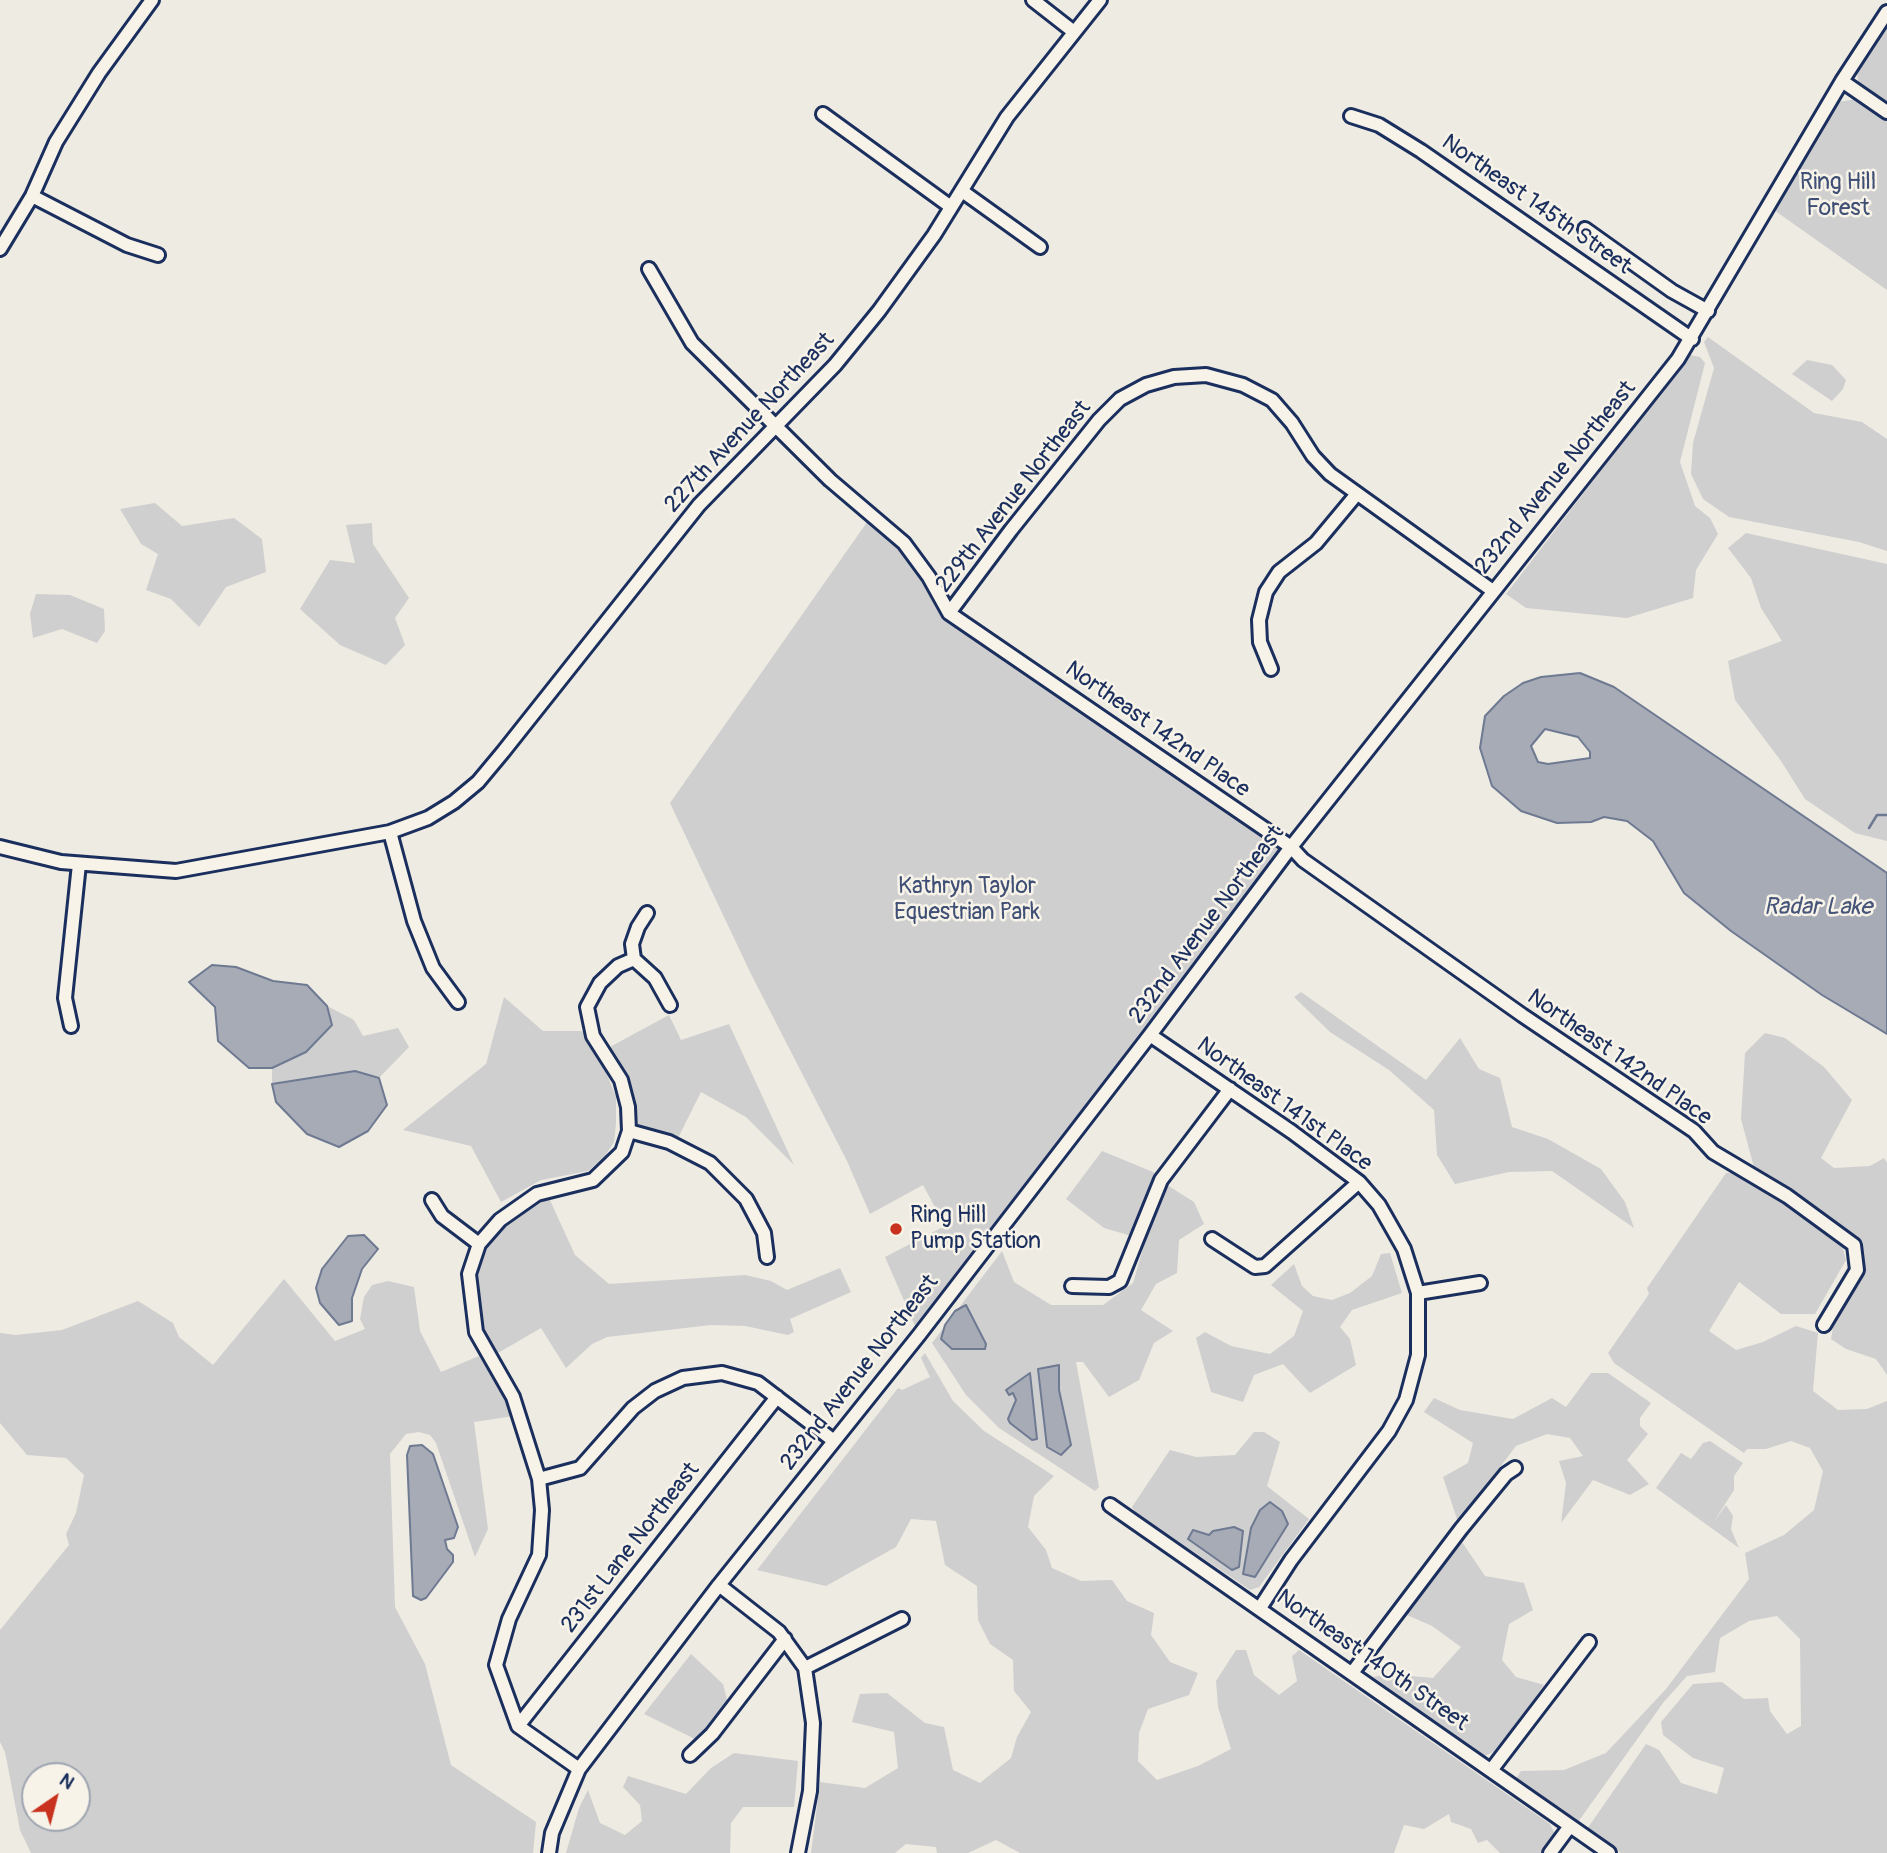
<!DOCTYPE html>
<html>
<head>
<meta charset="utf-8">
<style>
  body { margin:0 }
  #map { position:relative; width:1887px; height:1853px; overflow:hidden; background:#eeebe2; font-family:Pangolin,sans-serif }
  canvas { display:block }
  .north { position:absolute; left:21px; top:1762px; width:70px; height:70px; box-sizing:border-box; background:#f7f3e8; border:2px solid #9fa5b1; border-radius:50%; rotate:35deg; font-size:19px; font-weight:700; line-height:28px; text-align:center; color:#1b2f5e }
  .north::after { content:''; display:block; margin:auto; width:24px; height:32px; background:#c8321e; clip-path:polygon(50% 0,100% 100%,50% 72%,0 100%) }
</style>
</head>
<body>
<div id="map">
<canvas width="1887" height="1853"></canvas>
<div class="north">N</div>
</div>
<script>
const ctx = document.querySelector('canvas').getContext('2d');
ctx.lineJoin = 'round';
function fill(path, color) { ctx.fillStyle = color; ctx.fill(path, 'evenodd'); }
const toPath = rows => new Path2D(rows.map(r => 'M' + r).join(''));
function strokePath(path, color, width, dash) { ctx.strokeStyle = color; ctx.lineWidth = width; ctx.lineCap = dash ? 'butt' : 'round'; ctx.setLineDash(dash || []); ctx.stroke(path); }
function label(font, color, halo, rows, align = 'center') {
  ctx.font = font + ' Pangolin,sans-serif'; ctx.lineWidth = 5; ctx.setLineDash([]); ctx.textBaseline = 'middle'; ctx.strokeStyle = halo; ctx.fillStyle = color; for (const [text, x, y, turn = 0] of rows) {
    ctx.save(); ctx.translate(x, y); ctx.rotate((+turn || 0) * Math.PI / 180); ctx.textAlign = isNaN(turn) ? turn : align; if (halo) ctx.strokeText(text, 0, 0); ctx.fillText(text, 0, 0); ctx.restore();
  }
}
fill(toPath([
  [1887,23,1887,103,1858,83,1857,69],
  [1856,99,1887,120,1887,290,1774,210,1838,102],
  [1708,337,1814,413,1862,422,1887,439,1887,551,1859,542,1729,517,1703,499,1691,474,1693,443,1714,368,1704,342],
  [1690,355,1700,357,1705,363,1680,462,1695,506,1710,518,1718,534,1696,570,1693,598,1627,618,1526,608,1506,594],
  [1807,360,1832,365,1846,380,1843,389,1832,401,1792,374],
  [155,503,182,526,234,518,262,539,266,572,226,587,199,627,171,599,146,590,158,554,141,544,120,509],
  [872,515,904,543,950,613,1291,847,919,1335,885,1257,945,1226,923,1185,870,1214,847,1161,751,974,670,803],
  [372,523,373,544,409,598,395,618,405,645,386,665,340,645,300,609,330,560,355,563,346,525],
  [1746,533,1887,564,1887,841,1855,833,1805,799,1781,761,1735,700,1728,661,1782,641,1761,608,1751,578,1728,548],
  [36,594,70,595,104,609,105,631,97,643,62,629,33,638,30,614],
  [1301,992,1426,1080,1460,1038,1479,1069,1500,1078,1512,1127,1548,1139,1601,1169,1625,1202,1634,1228,1552,1171,1509,1172,1455,1184,1437,1155,1434,1110,1389,1070,1330,1032,1294,997],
  [504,997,543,1031,582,1031,604,1067,616,1097,616,1123,614,1142,605,1156,588,1171,541,1180,501,1202,471,1146,403,1130,486,1064],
  [327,1006,354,1020,363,1036,398,1028,409,1047,379,1078,355,1071,272,1084,272,1068,306,1052,332,1026],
  [669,1015,681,1040,729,1024,794,1165,746,1117,701,1092,678,1138,638,1128,632,1095,608,1048],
  [1765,1033,1785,1038,1824,1067,1852,1100,1821,1158,1834,1168,1870,1166,1884,1158,1887,1163,1887,1375,1876,1359,1846,1349,1831,1339,1833,1327,1866,1271,1859,1245,1755,1171,1741,1119,1745,1053],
  [1102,1151,1158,1174,1132,1236,1104,1228,1066,1199],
  [1726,1173,1742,1173,1840,1238,1846,1260,1815,1314,1781,1314,1739,1282,1709,1331,1736,1350,1763,1342,1796,1326,1818,1333,1813,1391,1838,1410,1867,1409,1887,1401,1887,1853,1621,1853,1587,1829,1646,1744,1659,1750,1681,1783,1717,1794,1724,1768,1693,1758,1663,1735,1661,1722,1693,1684,1722,1682,1744,1699,1768,1698,1770,1711,1787,1734,1801,1726,1800,1639,1777,1616,1749,1621,1720,1638,1715,1672,1687,1676,1663,1703,1578,1822,1516,1779,1521,1771,1564,1770,1606,1753,1666,1689,1749,1579,1745,1553,1784,1535,1814,1510,1823,1471,1810,1448,1791,1441,1766,1449,1747,1449,1744,1453,1614,1363,1608,1353,1649,1294,1647,1288],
  [1167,1185,1194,1202,1204,1224,1179,1240,1177,1273,1156,1284,1141,1310,1173,1331,1154,1343,1139,1380,1109,1397,1083,1362,1076,1362,1099,1487,1095,1491,999,1428,966,1395,932,1343,1002,1251,1014,1282,1051,1305,1103,1305,1133,1283,1152,1218],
  [549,1198,575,1255,609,1284,745,1275,771,1281,787,1290,840,1268,851,1292,790,1319,794,1332,788,1335,745,1326,711,1325,607,1337,592,1344,566,1368,541,1328,498,1353,477,1319,473,1274,485,1246,499,1230,535,1202],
  [1390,1253,1402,1293,1352,1310,1340,1327,1350,1339,1356,1365,1310,1393,1283,1364,1254,1375,1243,1402,1211,1392,1196,1338,1205,1332,1231,1346,1270,1354,1294,1336,1303,1311,1271,1285,1294,1264,1302,1286,1313,1296,1332,1300,1350,1293,1372,1276,1381,1254],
  [284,1279,335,1341,365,1329,360,1319,364,1297,372,1285,388,1281,414,1287,420,1331,441,1372,479,1356,505,1393,513,1416,474,1422,488,1529,475,1557,436,1443,430,1435,419,1432,406,1434,390,1454,395,1607,425,1664,451,1765,536,1822,533,1853,31,1853,20,1830,5,1752,0,1742,0,1630,69,1545,66,1534,76,1513,84,1475,66,1458,27,1455,0,1423,0,1333,16,1335,62,1330,138,1301,173,1323,179,1337,213,1365],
  [35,1776,77,1776,77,1818,35,1818],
  [925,1353,953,1401,984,1431,1054,1476,1034,1496,1028,1527,1046,1550,1052,1568,1081,1581,1112,1580,1127,1601,1154,1613,1151,1635,1170,1662,1198,1673,1189,1695,1148,1709,1139,1733,1138,1761,1157,1780,1198,1766,1231,1749,1218,1707,1216,1681,1236,1650,1246,1650,1254,1675,1279,1695,1297,1681,1292,1656,1299,1650,1550,1824,1556,1836,1543,1853,1500,1853,1487,1840,1478,1843,1471,1829,1451,1822,1449,1814,1424,1829,1404,1825,1394,1853,1020,1853,996,1840,968,1853,937,1853,936,1847,906,1844,895,1853,811,1853,820,1782,865,1788,898,1768,894,1732,852,1722,860,1694,887,1693,925,1723,944,1727,953,1770,980,1783,1011,1758,1017,1737,1031,1712,1014,1691,1013,1660,990,1644,978,1620,977,1586,945,1565,936,1521,911,1519,896,1547,826,1586,757,1570,898,1388,902,1390,930,1377,921,1358],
  [1591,1373,1608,1373,1651,1403,1640,1418,1640,1426,1648,1434,1627,1460,1649,1484,1630,1495,1593,1480,1561,1523,1566,1483,1559,1461,1583,1456,1570,1438,1547,1434,1516,1446,1458,1522,1443,1477,1468,1463,1473,1443,1424,1412,1434,1398,1460,1410,1513,1419,1552,1398,1566,1407],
  [1254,1432,1264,1432,1280,1442,1267,1486,1309,1519,1259,1587,1250,1590,1136,1513,1132,1507,1170,1450,1196,1457,1235,1455],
  [1710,1441,1743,1463,1734,1476,1734,1490,1713,1523,1726,1505,1733,1516,1731,1529,1739,1548,1656,1488,1681,1453,1691,1459,1703,1443],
  [1460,1539,1485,1576,1524,1583,1533,1610,1509,1624,1502,1660,1516,1677,1544,1685,1499,1750,1484,1756,1373,1677,1389,1674,1433,1678,1461,1647,1432,1626,1407,1615],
  [691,1654,723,1684,728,1704,697,1740,644,1714],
  [734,1753,798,1761,794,1807,743,1807,731,1823,730,1853,566,1853,579,1808,588,1790,600,1823,625,1835,642,1821,640,1805,623,1787,628,1776,686,1794,711,1768]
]), '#cfcfcf');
const water = toPath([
  [1580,673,1614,687,1887,873,1887,1034,1822,995,1731,931,1684,893,1653,841,1627,821,1604,817,1591,822,1557,823,1521,811,1492,786,1480,748,1485,716,1504,696,1523,683,1541,677,1580,673],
  [1545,729,1578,737,1590,752,1590,758,1548,764,1538,762,1531,746,1545,729],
  [212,965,236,967,273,981,307,985,327,1006,332,1025,306,1052,272,1068,249,1068,218,1041,215,1007,189,982,212,965],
  [355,1071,379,1078,387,1105,368,1131,339,1147,307,1134,276,1102,272,1084,355,1071],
  [364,1235,378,1249,362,1269,352,1298,352,1321,339,1325,320,1303,316,1288,322,1269,348,1236,364,1235],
  [966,1305,986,1344,985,1349,952,1349,941,1339,945,1325,955,1311,966,1305],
  [1059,1365,1059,1390,1071,1445,1061,1455,1047,1447,1038,1369,1059,1365],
  [1030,1373,1037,1439,1032,1440,1010,1423,1008,1419,1016,1400,1013,1393,1009,1395,1006,1390,1030,1373],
  [422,1445,433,1454,458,1527,454,1538,445,1540,447,1549,453,1555,453,1562,426,1598,421,1600,413,1596,407,1455,410,1446,422,1445],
  [1270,1502,1282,1511,1288,1524,1255,1577,1243,1574,1251,1528,1260,1510,1270,1502],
  [1234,1527,1243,1531,1239,1567,1232,1570,1188,1539,1193,1530,1209,1535,1213,1531,1234,1527]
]);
fill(water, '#a6abb5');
strokePath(water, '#6e7992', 2);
strokePath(toPath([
  [1869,828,1877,815,1887,815]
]), '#6e7992', 2.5);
const minor = toPath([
  [1033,0,1074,32],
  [1842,81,1887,112],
  [823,114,951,207],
  [1351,116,1379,125,1421,151,1692,339],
  [962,191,1040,247],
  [32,196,127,245,158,255],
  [1585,229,1672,291,1708,311],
  [0,249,32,196,56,142,99,73,152,0],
  [649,269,692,343,830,480,904,543,929,577,949,613,1291,847,1303,860,1522,1015,1694,1131,1713,1152,1787,1196,1854,1245,1857,1270,1824,1325],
  [949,613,1011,530,1099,420,1120,399,1146,385,1174,377,1206,375,1243,385,1272,400,1292,423,1313,456,1330,474,1493,591],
  [1271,669,1260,642,1259,620,1266,592,1279,572,1316,543,1356,495],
  [390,832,414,921,433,968,458,1002],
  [0,847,61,862,176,871,390,832,428,818,454,802,478,782,503,752,699,505,835,365,879,311,934,235,1007,117,1100,0],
  [647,913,638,927,632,944,634,959,655,978,670,1005],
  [71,1026,65,998,79,864],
  [1150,1035,1292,1132,1359,1182,1379,1205,1404,1249,1418,1293,1418,1355,1406,1400,1389,1431,1291,1560,1260,1608],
  [629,1131,669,1142,710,1163,746,1199,764,1233,767,1257],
  [432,1200,442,1216,479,1244],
  [1212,1239,1255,1267,1265,1266,1359,1182],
  [1072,1286,1109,1287,1120,1281,1161,1180,1230,1089],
  [1418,1293,1480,1283],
  [539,1479,580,1468,633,1408,655,1391,683,1378,722,1373,758,1383,834,1441],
  [1110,1505,1609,1853],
  [719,1585,779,1632,805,1668,813,1723,810,1791,798,1853],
  [805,1668,902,1619],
  [1352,1673,1461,1529,1506,1474,1515,1468],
  [518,1726,777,1397],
  [690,1755,712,1734,785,1639],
  [579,1769,518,1726,496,1665,509,1619,539,1555,542,1510,539,1479,513,1397,476,1332,469,1274,479,1244,500,1220,537,1194,593,1180,622,1152,629,1131,628,1107,621,1080,593,1036,587,1007,600,983,618,966,634,959],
  [1492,1769,1589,1642],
  [549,1853,552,1833,579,1769,719,1585,919,1335,1150,1035,1291,847,1678,359,1842,81,1887,12],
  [1550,1853,1570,1826]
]);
strokePath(minor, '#1b2f5e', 18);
strokePath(minor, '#f7f3e8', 12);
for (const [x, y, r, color] of [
  [896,1229,7,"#c8321e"]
]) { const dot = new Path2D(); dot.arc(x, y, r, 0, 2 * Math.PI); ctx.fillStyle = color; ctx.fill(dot); strokePath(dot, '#f7f3e8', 2.5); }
label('23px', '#3f4f75', '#f7f3e8', [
  ["Ring Hill",1838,183],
  ["Forest",1838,209],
  ["Kathryn Taylor",967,887],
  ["Equestrian Park",967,913]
]);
label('23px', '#1b2f5e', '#f7f3e8', [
  ["Northeast 145th Street",1536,205,35],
  ["227th Avenue Northeast",750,423,-47],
  ["232nd Avenue Northeast",1556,478,-51],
  ["229th Avenue Northeast",1014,497,-52],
  ["Northeast 142nd Place",1157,730,35],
  ["232nd Avenue Northeast",1207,925,-53],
  ["Northeast 142nd Place",1619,1058,35],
  ["Northeast 141st Place",1284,1105,36],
  ["232nd Avenue Northeast",860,1373,-52],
  ["231st Lane Northeast",631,1548,-52],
  ["Northeast 140th Street",1372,1661,35]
]);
label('23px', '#1b2f5e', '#f7f3e8', [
  ["Ring Hill",910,1216],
  ["Pump Station",910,1242]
], 'left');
label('italic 24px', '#455478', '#f7f3e8', [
  ["Radar Lake",1818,908]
]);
</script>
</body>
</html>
